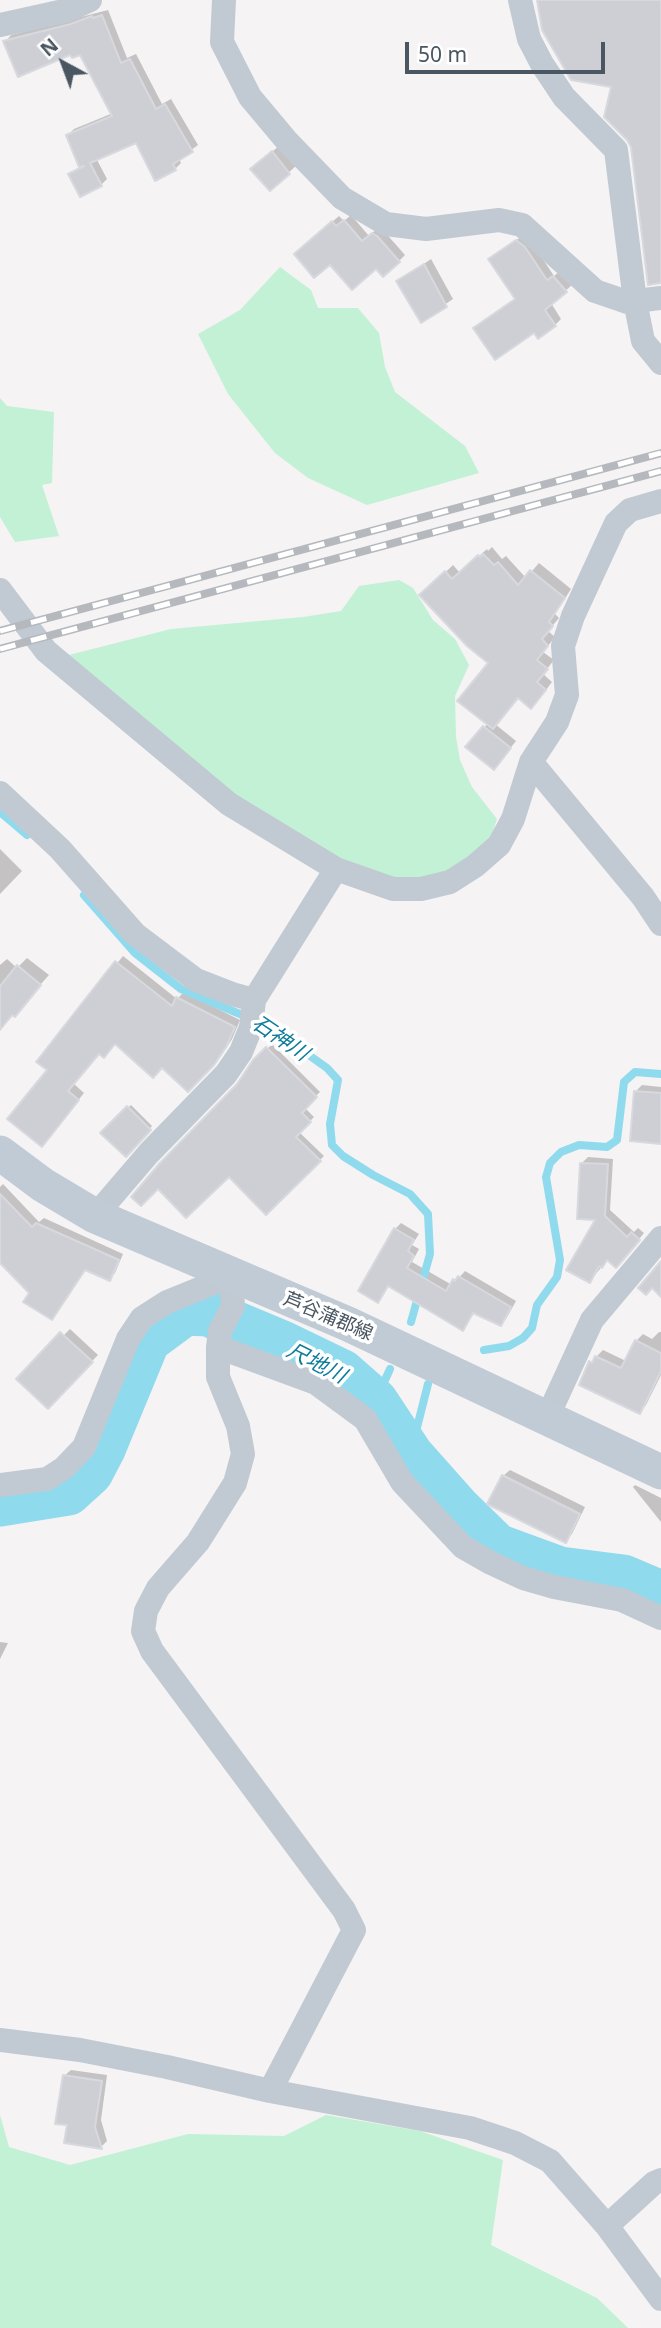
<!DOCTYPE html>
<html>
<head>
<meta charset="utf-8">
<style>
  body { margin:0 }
  #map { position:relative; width:661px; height:2328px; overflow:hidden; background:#f5f3f3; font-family:"Noto Sans",sans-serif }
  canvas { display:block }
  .north { position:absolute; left:28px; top:28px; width:70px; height:70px; -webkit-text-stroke:5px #fff; paint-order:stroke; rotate:319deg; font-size:19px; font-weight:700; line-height:28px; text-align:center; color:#4a5661 }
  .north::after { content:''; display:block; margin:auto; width:24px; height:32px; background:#4a5661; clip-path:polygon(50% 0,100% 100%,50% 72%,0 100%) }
  .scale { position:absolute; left:405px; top:42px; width:200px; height:32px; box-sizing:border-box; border:4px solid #4a5661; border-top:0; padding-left:9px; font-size:21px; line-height:24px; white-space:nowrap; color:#4a5661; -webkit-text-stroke:5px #fff; paint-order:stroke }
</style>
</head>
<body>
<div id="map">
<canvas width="661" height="2328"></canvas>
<div class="north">N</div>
<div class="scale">50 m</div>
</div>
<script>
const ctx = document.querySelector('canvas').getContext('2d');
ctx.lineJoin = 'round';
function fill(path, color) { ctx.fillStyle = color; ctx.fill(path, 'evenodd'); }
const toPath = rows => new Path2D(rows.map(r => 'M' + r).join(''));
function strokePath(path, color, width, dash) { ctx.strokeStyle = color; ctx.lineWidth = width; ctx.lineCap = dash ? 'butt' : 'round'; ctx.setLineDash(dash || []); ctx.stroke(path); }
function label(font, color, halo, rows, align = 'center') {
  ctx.font = font + ' "Noto Sans","Noto Sans JP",sans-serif'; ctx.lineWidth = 7; ctx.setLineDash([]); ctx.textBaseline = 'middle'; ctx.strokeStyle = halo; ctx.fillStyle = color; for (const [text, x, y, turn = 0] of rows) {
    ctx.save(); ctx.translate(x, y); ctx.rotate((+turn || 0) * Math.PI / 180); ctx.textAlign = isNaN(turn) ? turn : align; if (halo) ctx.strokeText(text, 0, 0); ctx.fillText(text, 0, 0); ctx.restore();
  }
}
fill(toPath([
  [280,267,311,290,318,308,358,308,379,333,385,367,395,392,465,446,479,473,367,505,308,478,275,453,228,394,198,334,240,310],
  [0,398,7,406,54,412,52,483,42,485,59,536,15,542,0,517],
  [399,580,413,588,433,620,455,639,469,665,455,696,456,737,460,760,472,787,497,819,491,838,450,873,415,880,386,877,337,860,237,796,65,656,171,629,303,617,341,611,359,586],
  [0,2115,9,2147,70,2165,188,2134,284,2136,326,2115,420,2131,503,2160,491,2245,597,2298,628,2328,0,2328]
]), '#c3f1d5');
fill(toPath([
  [108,10,127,58,136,54,162,104,171,99,198,145,179,159,181,163,175,169,137,141,96,158,107,179,101,185,70,174,81,166,68,135,74,129,113,113,81,53,71,53,6,41,11,35],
  [279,146,296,166,270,189,259,163],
  [351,215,369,236,379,227,383,230,405,255,399,261,377,267,330,262,302,248,339,216,344,221],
  [524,235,531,241,554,276,560,271,572,285,551,303,561,319,555,325,535,331,475,328,516,298,497,253],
  [431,259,453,299,422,320,399,281],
  [492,547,502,559,506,556,526,578,539,563,571,589,555,614,559,618,548,631,555,637,543,652,554,660,543,674,552,682,539,699,519,696,495,724,516,741,500,761,468,747,488,723,491,663,422,595,453,565,460,573,487,549,488,551],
  [0,849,22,871,0,894],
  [123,956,177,999,184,992,240,1020,232,1039,221,1056,188,1089,162,1066,115,1042,99,1052,74,1084,84,1093,48,1138,49,1070,39,1062],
  [27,958,49,975,0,1030,0,965,7,959,17,968],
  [272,1044,320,1092,304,1107,314,1117,299,1132,324,1156,266,1212,238,1086,255,1062],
  [642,1085,661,1087,661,1142,635,1092],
  [131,1105,152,1126,126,1154,103,1132],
  [588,1157,613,1159,610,1210,634,1232,638,1228,644,1233,622,1260,608,1259,590,1281,598,1218,582,1163],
  [3,1184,39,1222,44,1218,123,1254,115,1273,109,1279,86,1269,55,1312,0,1256,0,1187],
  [401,1223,419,1234,412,1245,419,1249,412,1262,452,1285,465,1271,516,1301,506,1319,500,1324,475,1312,463,1329,389,1285,378,1301,395,1229],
  [70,1329,98,1355,48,1406,63,1336],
  [659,1332,661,1332,661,1375,646,1405,640,1412,581,1384,591,1362,603,1350,626,1361,636,1341,643,1334,652,1339],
  [510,1470,585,1507,572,1534,566,1540,503,1476],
  [635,1485,661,1498,661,1522,633,1487],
  [0,1642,8,1643,0,1659],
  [71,2070,107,2075,101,2120,107,2141,101,2147,69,2124,64,2076]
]), '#0003');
strokePath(toPath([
  [0,812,27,835],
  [84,895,135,953,181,989,268,1026,327,1068,338,1080,330,1124,332,1145,343,1156,373,1175,410,1194,428,1214,430,1254,411,1322],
  [484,1350,509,1346,523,1338,532,1328,537,1305,557,1277,560,1260,546,1177,550,1163,561,1152,579,1145,607,1147,617,1140,624,1082,635,1072,661,1074],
  [375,1402,390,1369],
  [410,1455,428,1384]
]), '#90daee', 8);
strokePath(toPath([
  [0,1503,68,1492,90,1472,102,1449,147,1340,185,1312,208,1313,282,1344,342,1373,375,1402,410,1455,458,1509,497,1547,560,1570,623,1578,661,1594]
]), '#90daee', 47);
const building = toPath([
  [537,0,661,0,661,283,648,285,631,147,627,140,604,117,611,87,571,80,542,30,537,0],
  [102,15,121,63,130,59,156,109,165,104,193,152,173,164,176,170,155,181,136,143,90,163,102,186,80,197,68,174,84,166,79,167,66,135,112,116,80,55,72,58,70,55,18,77,3,41,71,24,92,16,93,18,102,15],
  [272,151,290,174,270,191,250,169,272,151],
  [344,220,362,241,372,233,377,236,400,262,383,277,376,269,352,290,330,265,314,278,294,254,332,221,336,226,344,220],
  [516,240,525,247,547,280,553,276,567,292,545,310,556,326,538,339,534,333,495,360,473,328,515,299,488,259,516,240],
  [424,264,447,307,421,323,396,281,424,264],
  [483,554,494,565,498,562,518,585,530,570,565,598,549,622,553,626,542,639,548,646,537,660,548,669,537,682,546,690,531,709,518,698,493,729,457,701,488,663,467,646,419,595,445,571,452,579,478,555,480,557,483,554],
  [483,726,511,748,494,770,465,747,483,726],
  [115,961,172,1006,176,997,235,1027,226,1047,214,1065,188,1092,162,1068,153,1078,115,1044,104,1058,99,1054,68,1091,79,1100,42,1147,7,1119,47,1070,36,1062,115,961],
  [17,965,41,985,15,1017,12,1015,0,1030,0,986,17,965],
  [266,1047,317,1097,302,1113,311,1122,296,1137,321,1161,266,1215,229,1177,186,1218,158,1189,141,1206,131,1197,160,1163,237,1084,253,1060,266,1047],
  [634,1091,661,1093,661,1144,630,1141,634,1091],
  [127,1106,151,1130,126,1157,100,1133,127,1106],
  [580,1163,608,1164,605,1216,627,1237,631,1232,640,1240,616,1268,607,1260,602,1268,599,1266,590,1283,566,1270,595,1220,577,1219,580,1163],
  [0,1194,32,1227,36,1223,119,1260,110,1281,85,1270,52,1320,23,1302,29,1293,0,1263,0,1194],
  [394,1228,414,1240,408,1251,414,1256,407,1268,446,1291,453,1279,455,1281,458,1276,511,1307,501,1326,473,1313,463,1331,388,1286,378,1303,358,1291,394,1228],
  [661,1261,661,1297,652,1288,646,1295,638,1288,661,1261],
  [60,1332,93,1362,48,1409,16,1379,60,1332],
  [635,1340,661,1353,661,1371,640,1414,579,1385,589,1361,592,1363,595,1356,621,1368,635,1340],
  [502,1475,580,1514,566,1543,487,1504,502,1475],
  [63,2075,102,2081,95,2127,102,2149,64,2143,67,2125,55,2124,63,2075]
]);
fill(building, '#cdcfd5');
strokePath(building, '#d7d9de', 2);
strokePath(toPath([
  [224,0,222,42,250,97,286,140,342,198,386,224,426,229,499,220,522,225,595,291,627,302,661,298],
  [520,0,529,39,542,64,564,97,616,150,635,301,643,341,661,363],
  [0,25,68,10,90,0],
  [0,590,46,651,229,804,336,869],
  [531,762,643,897,661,924],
  [0,793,60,849,135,934,196,980,232,994,254,1000],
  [95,1216,149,1153,226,1074,241,1052,251,1027,254,1000,336,869,393,889,421,889,450,882,475,866,499,845,513,819,531,762,557,722,567,695,563,646,573,616,616,523,630,510,661,501],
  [218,1347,316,1383,365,1419,402,1482,463,1547,491,1563,523,1578,554,1587,622,1600,661,1618],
  [547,1418,592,1320,661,1238],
  [0,1485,47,1479,64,1468,84,1447,128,1339,142,1318,167,1302,231,1276,233,1306,220,1331,218,1347,218,1377,238,1426,243,1454,235,1483,198,1542,158,1588,146,1611,143,1631,152,1651,344,1910,354,1930,270,2091],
  [0,2040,80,2050,167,2067,270,2091,470,2128,515,2143,550,2161,607,2226,661,2299],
  [607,2226,654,2183,661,2180]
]), '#c1cad2', 24);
strokePath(toPath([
  [0,1153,43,1185,95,1216,348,1324,661,1472]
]), '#c1cbd6', 35);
const rail = toPath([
  [0,631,661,453],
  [0,649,661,471]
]);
strokePath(rail, '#b5b8bd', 8);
strokePath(rail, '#fff', 5, [16]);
label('19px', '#4a5661', '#fff', [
  ["芦谷蒲郡線",328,1317,23]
]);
label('italic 21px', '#0c7c9b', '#fff', [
  ["石神川",280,1039,34],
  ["尺地川",316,1364,27]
]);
</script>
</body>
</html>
